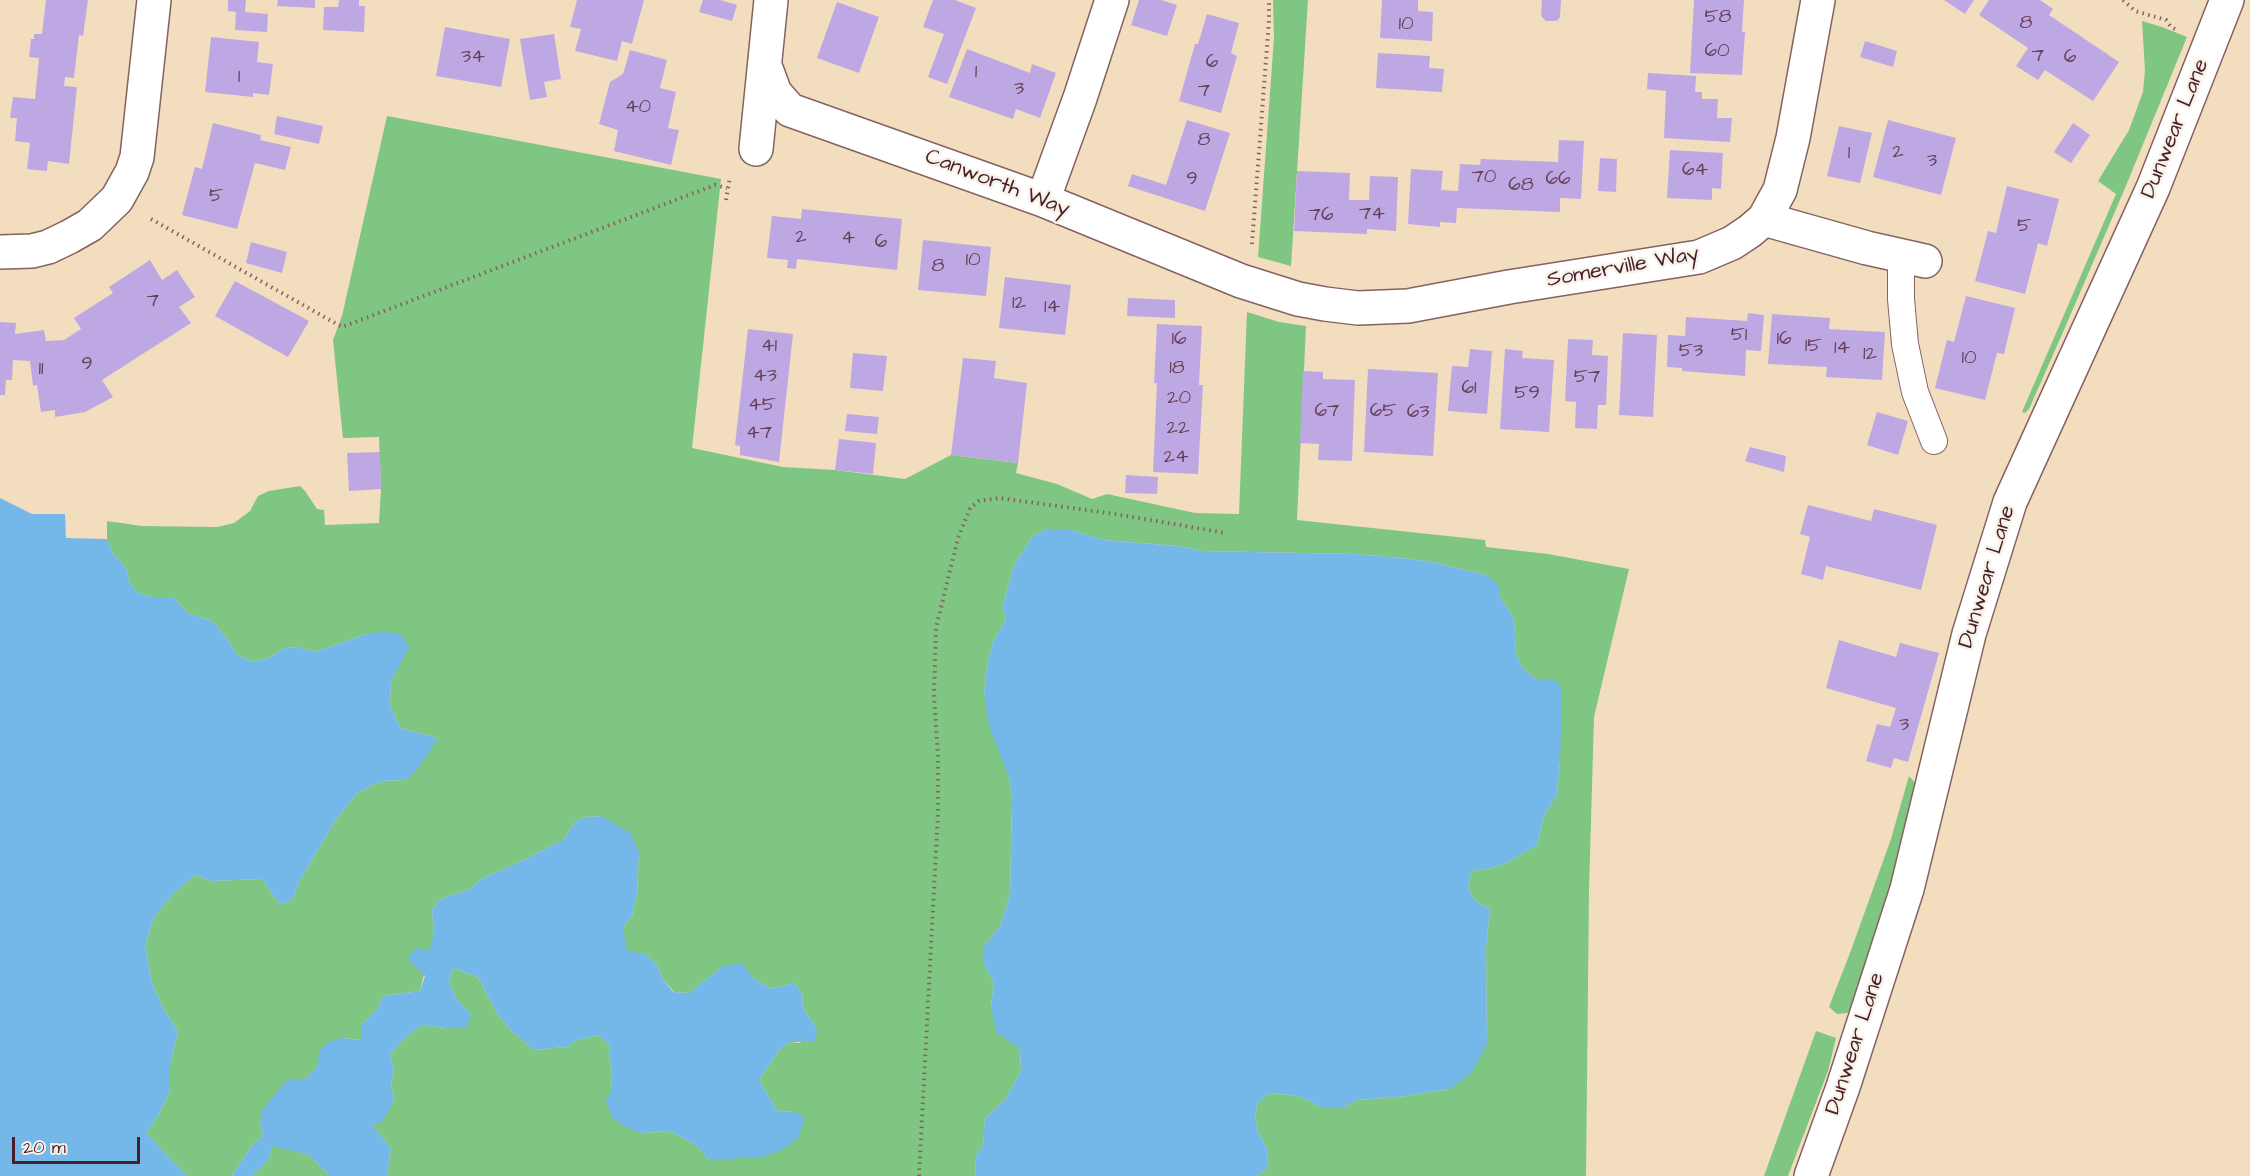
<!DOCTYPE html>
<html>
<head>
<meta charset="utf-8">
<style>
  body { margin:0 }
  #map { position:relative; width:2250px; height:1176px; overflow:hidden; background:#f3ddbf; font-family:"Architects Daughter",sans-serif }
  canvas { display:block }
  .scale { position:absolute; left:12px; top:1137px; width:128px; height:27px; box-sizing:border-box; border:3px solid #4a1f2b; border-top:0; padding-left:8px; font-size:18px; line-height:21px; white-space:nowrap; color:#4a1f2b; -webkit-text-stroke:4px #f7f3e8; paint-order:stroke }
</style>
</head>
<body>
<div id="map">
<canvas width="2250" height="1176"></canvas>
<div class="scale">20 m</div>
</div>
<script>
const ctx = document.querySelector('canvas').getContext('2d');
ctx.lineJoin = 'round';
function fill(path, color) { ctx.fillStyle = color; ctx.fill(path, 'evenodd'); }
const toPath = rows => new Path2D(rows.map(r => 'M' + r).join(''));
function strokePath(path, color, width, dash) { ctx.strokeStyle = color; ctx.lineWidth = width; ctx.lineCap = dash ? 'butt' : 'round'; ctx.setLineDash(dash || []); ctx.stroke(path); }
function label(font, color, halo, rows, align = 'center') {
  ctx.font = font + ' "Architects Daughter",sans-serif'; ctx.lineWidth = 5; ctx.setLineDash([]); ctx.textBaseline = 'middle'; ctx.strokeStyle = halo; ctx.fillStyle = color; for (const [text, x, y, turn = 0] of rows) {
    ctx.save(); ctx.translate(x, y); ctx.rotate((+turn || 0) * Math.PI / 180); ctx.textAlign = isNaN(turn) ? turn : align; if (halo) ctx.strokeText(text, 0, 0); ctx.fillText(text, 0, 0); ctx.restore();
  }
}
fill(toPath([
  [1273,0,1308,0,1291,266,1258,257,1274,38],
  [2142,21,2162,27,2187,37,2123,193,2060,339,2029,409,2025,413,2022,412,2116,194,2098,181,2129,130,2143,92,2145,70],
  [387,116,721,179,692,448,783,467,835,470,905,479,951,455,984,459,1018,463,1016,473,1057,484,1092,499,1107,494,1195,513,1239,514,1247,312,1279,322,1306,326,1297,520,1485,540,1486,547,1548,554,1629,569,1594,717,1589,890,1586,1176,1257,1176,1267,1168,1268,1150,1258,1132,1255,1117,1257,1103,1270,1093,1299,1096,1321,1107,1344,1107,1357,1100,1399,1097,1450,1089,1487,1044,1486,948,1490,909,1475,901,1468,888,1471,871,1492,868,1508,862,1537,845,1544,816,1557,794,1560,763,1560,713,1553,679,1536,679,1524,670,1516,655,1514,619,1486,575,1432,562,1411,559,1355,554,1202,551,1178,546,1104,540,1072,530,1044,530,1032,537,1014,566,1003,605,1006,619,994,640,988,660,984,693,1010,780,1012,801,1010,895,1000,926,984,946,984,965,994,983,991,1005,1020,1049,1021,1071,1005,1100,985,1119,983,1145,975,1158,976,1176,387,1176,391,1148,372,1125,394,1100,391,1083,394,1070,390,1054,406,1037,422,1025,445,1028,471,1014,457,1000,449,982,453,968,478,977,498,1015,512,1031,534,1050,566,1047,578,1040,598,1035,610,1045,609,1055,612,1073,611,1091,642,1133,670,1131,696,1145,709,1160,794,1111,778,1112,759,1080,780,1049,790,1042,800,1043,817,1029,803,1008,802,993,794,983,771,989,752,977,723,966,689,993,674,992,663,979,657,965,647,955,627,951,624,941,623,928,632,916,637,894,639,852,601,816,584,817,574,823,564,839,524,860,483,878,470,889,439,900,432,910,434,934,420,991,383,996,376,1011,362,1024,362,1040,342,1038,306,1079,288,1079,260,1122,263,1136,252,1145,232,1176,187,1176,146,1133,159,1114,170,1090,170,1066,178,1031,163,1008,152,983,145,946,154,917,173,894,195,875,212,881,262,879,280,905,293,899,299,882,335,821,357,793,381,781,406,780,438,738,400,728,390,705,391,681,398,667,369,633,315,652,297,647,284,648,269,658,253,662,237,655,226,637,212,621,187,613,174,597,152,597,138,593,130,584,126,568,113,554,107,539,107,521,142,526,217,527,234,523,250,511,258,496,269,491,300,486,305,491,317,509,324,510,325,525,379,523,381,489,379,437,343,438,333,340,342,316],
  [1909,776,1917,785,1893,880,1859,987,1848,1013,1837,1014,1829,1007,1850,953,1891,839],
  [1816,1031,1836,1038,1828,1071,1788,1176,1764,1176],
  [272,1145,309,1155,330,1176,252,1176,269,1159]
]), '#7ec682');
fill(toPath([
  [0,498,32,514,65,514,66,538,107,539,113,554,126,568,130,584,138,593,152,597,174,597,187,613,212,621,226,637,237,655,253,662,269,658,284,648,297,647,315,652,369,633,389,632,400,634,409,647,391,681,390,705,400,728,438,738,422,763,406,780,381,781,357,793,335,821,299,882,293,899,280,905,262,879,212,881,195,875,173,894,154,917,145,946,152,983,163,1008,178,1031,170,1066,170,1090,159,1114,146,1133,187,1176,0,1176],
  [1044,530,1072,530,1104,540,1178,546,1202,551,1355,554,1411,559,1432,562,1486,575,1499,585,1500,597,1514,619,1516,655,1524,670,1536,679,1553,679,1562,688,1560,763,1557,794,1544,816,1537,845,1508,862,1492,868,1471,871,1468,888,1475,901,1490,909,1486,948,1487,1044,1472,1072,1450,1089,1399,1097,1357,1100,1344,1107,1321,1107,1299,1096,1270,1093,1257,1103,1255,1117,1258,1132,1268,1150,1267,1168,1257,1176,976,1176,975,1158,983,1145,985,1119,1005,1100,1021,1071,1020,1049,996,1032,991,1005,994,983,984,965,984,946,1000,926,1010,895,1012,802,1010,780,989,726,984,693,988,660,994,640,1006,619,1003,605,1014,566,1032,537],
  [601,816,630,833,639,852,637,894,632,916,623,928,627,950,647,955,657,965,663,979,673,992,689,993,723,966,742,963,752,977,771,989,794,983,802,993,803,1008,817,1029,815,1042,790,1042,780,1049,759,1080,778,1112,794,1111,805,1118,798,1138,782,1150,762,1157,709,1160,696,1145,670,1131,642,1133,626,1127,613,1119,606,1102,611,1091,612,1073,609,1055,610,1045,598,1035,578,1040,566,1047,534,1050,512,1031,498,1015,478,977,453,968,449,982,457,1000,471,1014,467,1027,445,1028,422,1025,406,1037,390,1054,394,1070,391,1083,394,1100,383,1121,372,1125,391,1148,387,1176,330,1176,309,1155,272,1146,269,1159,252,1176,232,1176,252,1145,263,1136,260,1122,262,1110,288,1079,306,1079,318,1065,319,1051,329,1042,342,1038,362,1040,362,1024,376,1011,383,996,420,991,425,976,408,959,416,948,429,951,434,934,432,910,439,900,470,889,483,878,524,860,564,839,574,823,584,817]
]), '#74b8ea');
fill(toPath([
  [46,0,88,0,83,36,79,35,74,78,65,77,64,86,77,87,69,164,48,161,47,171,27,169,30,143,15,141,17,118,10,118,13,97,35,99,39,58,29,57,31,39,34,39,34,34,42,34],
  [228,0,246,0,245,12,268,14,267,32,235,30,236,12,228,11],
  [278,0,315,0,315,8,277,6],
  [339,0,359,0,359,6,365,6,364,32,323,30,324,7,338,7],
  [577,0,644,0,632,44,622,41,617,61,575,51,581,29,570,27],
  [703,0,720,0,737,5,732,21,699,12],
  [933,0,955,0,976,8,947,84,928,77,944,34,923,27],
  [1139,0,1161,0,1177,5,1167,36,1131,25],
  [1382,0,1418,0,1418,11,1433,12,1432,41,1380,38],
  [1542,0,1561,0,1560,17,1557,21,1546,21,1541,16],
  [1694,0,1744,0,1742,32,1745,32,1742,75,1690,73],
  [1944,0,1974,0,1965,14],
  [1989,0,2040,0,2053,9,2049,15,2119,62,2093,101,2045,70,2038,80,2016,66,2028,48,1979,15],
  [837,2,879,17,859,73,817,58],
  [1207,14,1239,23,1231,53,1237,56,1221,113,1179,101,1195,44,1198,44],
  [445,27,510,39,501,87,436,76],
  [554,34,561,79,544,82,547,97,530,100,520,39],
  [211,37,259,42,257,62,273,64,269,95,253,93,253,97,205,92],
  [1865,41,1897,51,1893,67,1860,57],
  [967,49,1030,73,1032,64,1056,73,1040,118,1016,109,1013,119,949,97],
  [630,50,667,60,660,88,676,92,668,128,679,130,671,165,614,151,618,130,599,124,610,82,623,74],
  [1378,53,1430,56,1429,68,1444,69,1442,92,1376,88],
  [1648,73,1696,76,1695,92,1702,92,1702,99,1718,99,1717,118,1732,118,1730,142,1664,138,1666,91,1647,89],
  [277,116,323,126,319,144,274,134],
  [1187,120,1230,133,1205,211,1128,186,1132,174,1166,185],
  [1888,120,1956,138,1941,195,1873,177],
  [213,123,261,135,260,140,291,147,285,170,255,163,237,229,182,215,195,167,202,169],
  [2073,123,2090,135,2071,163,2054,152],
  [1839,126,1872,133,1860,183,1827,176],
  [1559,140,1584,141,1581,199,1560,198,1560,212,1457,208,1456,223,1440,222,1440,227,1408,224,1411,169,1443,171,1441,190,1458,191,1460,164,1480,165,1481,159,1558,162],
  [1670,150,1723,153,1721,189,1712,188,1712,200,1667,198],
  [1600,158,1617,159,1616,192,1598,191],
  [1297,171,1350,173,1349,200,1369,200,1370,176,1398,177,1396,231,1367,229,1367,234,1294,231],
  [2007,186,2059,199,2047,246,2038,243,2025,294,1975,281,1988,231,1996,233],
  [802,209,902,219,897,270,797,259,796,269,787,268,788,260,767,258,772,216,801,219],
  [923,240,991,247,986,296,918,290],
  [251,242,287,252,282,273,246,263],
  [150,260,162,280,177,270,195,297,179,307,191,323,102,380,113,397,85,412,55,417,55,410,41,412,37,385,33,386,30,361,13,360,12,380,6,380,5,395,0,395,0,322,16,323,15,334,44,330,46,341,64,340,81,329,74,318,113,293,109,287],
  [1005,277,1071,285,1065,335,999,328],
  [235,281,309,321,288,357,215,316],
  [1966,296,2015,308,2004,354,1997,353,1985,400,1935,388,1947,340,1954,342],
  [1128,298,1175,300,1175,318,1127,316],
  [1748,313,1764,315,1761,351,1746,350,1745,376,1682,371,1682,368,1667,367,1668,335,1685,336,1686,317,1747,321],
  [1772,314,1830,318,1829,329,1885,332,1882,380,1826,377,1827,367,1768,364],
  [1157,324,1202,326,1199,385,1203,385,1198,474,1153,472,1157,383,1154,383],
  [748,329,793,334,779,462,740,455,740,446,735,445],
  [1623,333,1657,335,1653,417,1619,415],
  [1568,339,1593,340,1592,355,1608,356,1606,405,1598,405,1597,429,1575,428,1576,402,1565,401],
  [1470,349,1492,351,1487,414,1448,411,1452,366,1468,367],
  [1505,349,1523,351,1522,358,1554,360,1549,432,1500,429],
  [853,353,887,356,883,391,850,388],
  [963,358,996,361,994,378,1027,383,1018,463,951,455],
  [1368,369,1438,373,1433,456,1364,452],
  [1303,371,1323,372,1323,379,1355,380,1352,461,1318,460,1319,444,1300,443],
  [1877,412,1908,421,1898,455,1867,445],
  [847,414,879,417,877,434,845,431],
  [839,439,876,443,873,474,835,470],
  [1750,447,1786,456,1784,472,1745,461],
  [380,452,381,489,349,491,347,453],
  [1126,475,1158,477,1157,494,1125,493],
  [1808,505,1871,521,1874,509,1937,525,1921,590,1826,566,1823,580,1801,574,1810,537,1800,534],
  [1839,640,1896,657,1900,643,1939,653,1908,762,1894,758,1891,768,1866,761,1877,724,1890,727,1896,708,1826,688]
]), '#bea8e4');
const service = toPath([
  [1901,256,1901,299,1905,344,1915,392,1934,441]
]);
const minor = toPath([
  [765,66,775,93,790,110,1043,200,1241,281,1298,299,1325,304,1358,308,1408,306,1509,287,1699,257,1732,243,1750,231,1764,219,1780,190,1793,138,1818,0],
  [756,149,771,0],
  [1043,200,1080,98,1112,0],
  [1764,219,1867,248,1925,261],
  [0,252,32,251,48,247,69,237,90,225,117,199,132,172,137,157,154,0],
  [1811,1176,1843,1087,1907,889,1969,634,2010,502,2153,188,2227,0]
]);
strokePath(service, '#85625f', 28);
strokePath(minor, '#85625f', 36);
strokePath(toPath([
  [2123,0,2135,11,2166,20,2171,27,2175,29],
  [726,200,730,177],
  [151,219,342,327,715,185,727,188],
  [1252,244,1269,20,1269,0],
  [919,1176,938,813,938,756,934,695,936,628,958,538,970,508,979,501,999,498,1115,514,1226,533]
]), '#85625f', 4, [1.5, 4.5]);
strokePath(service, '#fff', 26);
strokePath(minor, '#fff', 33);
label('20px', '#674159', null, [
  ["58",1718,18],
  ["8",2026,24],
  ["10",1406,25],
  ["60",1717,52],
  ["7",2038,57],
  ["34",473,58],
  ["6",2070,58],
  ["6",1212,63],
  ["1",976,73],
  ["1",239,78],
  ["3",1019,90],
  ["7",1204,92],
  ["40",638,108],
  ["8",1204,141],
  ["2",1898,153],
  ["1",1849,154],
  ["3",1932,162],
  ["64",1695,171],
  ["70",1484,178],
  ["9",1192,180],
  ["66",1558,180],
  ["68",1521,186],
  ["5",216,197],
  ["74",1372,215],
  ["76",1321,216],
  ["5",2024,227],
  ["2",801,238],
  ["4",848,239],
  ["6",881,243],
  ["10",973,261],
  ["8",938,267],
  ["7",153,302],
  ["12",1019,304],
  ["14",1052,308],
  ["51",1739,336],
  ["16",1179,340],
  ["16",1784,340],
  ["41",769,347],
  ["15",1813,347],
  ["14",1842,349],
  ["53",1691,352],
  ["12",1870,355],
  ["10",1969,359],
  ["9",87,365],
  ["18",1177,369],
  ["11",41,370],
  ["43",765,377],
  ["57",1587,378],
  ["61",1469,389],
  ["59",1527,394],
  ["20",1179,399],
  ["45",762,406],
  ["67",1327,412],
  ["65",1383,412],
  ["63",1418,413],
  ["22",1178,429],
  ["47",759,434],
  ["24",1176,458],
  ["3",1904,726]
]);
label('22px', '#4a1f2b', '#f7f3e8', [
  ["Dunwear Lane",2176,129,-68],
  ["Canworth Way",997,184,21],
  ["Somerville Way",1623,268,-10],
  ["Dunwear Lane",1988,577,-73],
  ["Dunwear Lane",1856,1044,-72]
]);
</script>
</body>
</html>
